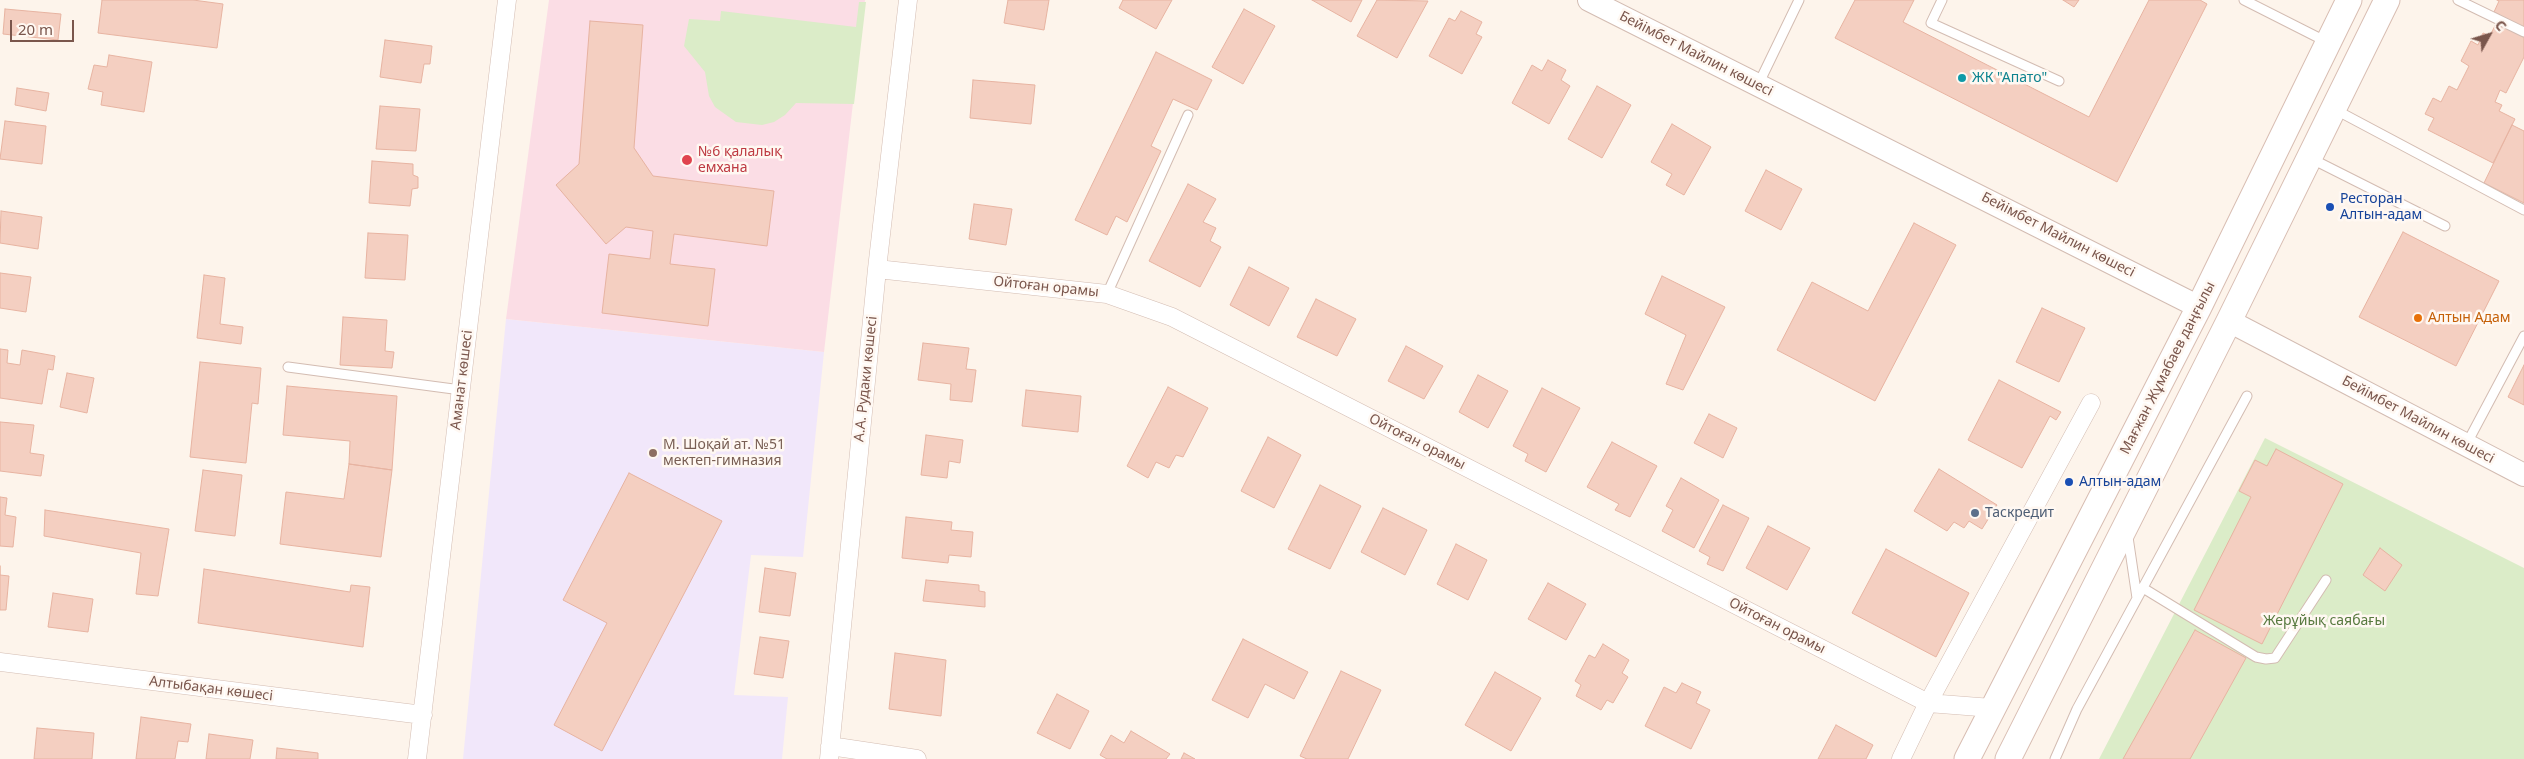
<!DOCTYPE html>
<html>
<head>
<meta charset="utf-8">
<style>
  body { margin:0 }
  #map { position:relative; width:2524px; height:759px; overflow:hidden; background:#fdf4eb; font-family:"Noto Sans",sans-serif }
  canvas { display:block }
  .north { position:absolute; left:2464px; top:10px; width:50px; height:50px; -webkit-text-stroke:4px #fff8f2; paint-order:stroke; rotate:51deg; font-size:14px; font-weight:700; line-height:20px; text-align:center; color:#7a564c }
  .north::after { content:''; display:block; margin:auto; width:18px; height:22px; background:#7a564c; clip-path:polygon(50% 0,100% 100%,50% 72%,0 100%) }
  .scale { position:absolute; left:10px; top:20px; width:64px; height:22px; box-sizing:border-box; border:2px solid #7a564c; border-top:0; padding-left:6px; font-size:15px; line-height:18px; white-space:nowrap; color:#7a564c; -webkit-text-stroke:4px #fff8f2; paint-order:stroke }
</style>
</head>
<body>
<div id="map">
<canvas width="2524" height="759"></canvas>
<div class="north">С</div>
<div class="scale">20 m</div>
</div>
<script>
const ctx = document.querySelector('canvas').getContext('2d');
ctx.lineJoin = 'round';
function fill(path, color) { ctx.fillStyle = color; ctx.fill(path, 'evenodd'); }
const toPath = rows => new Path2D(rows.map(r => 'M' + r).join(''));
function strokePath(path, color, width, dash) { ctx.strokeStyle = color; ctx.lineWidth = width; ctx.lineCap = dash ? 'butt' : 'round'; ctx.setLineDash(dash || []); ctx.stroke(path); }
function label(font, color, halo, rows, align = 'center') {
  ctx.font = font + ' "Noto Sans",sans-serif'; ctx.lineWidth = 5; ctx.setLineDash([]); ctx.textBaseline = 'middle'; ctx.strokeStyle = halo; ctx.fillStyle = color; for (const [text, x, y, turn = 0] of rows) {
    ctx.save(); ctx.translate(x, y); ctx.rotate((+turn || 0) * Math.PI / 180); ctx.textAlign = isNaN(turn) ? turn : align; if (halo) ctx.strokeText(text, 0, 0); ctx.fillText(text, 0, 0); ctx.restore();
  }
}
fill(toPath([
  [506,319,824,352,803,557,751,555,734,695,788,697,782,759,463,759]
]), '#f1e7fa');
fill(toPath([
  [549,0,865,0,824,352,506,319]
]), '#fbdde5');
fill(toPath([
  [859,2,866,2,854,104,796,103,785,115,774,122,762,125,736,122,715,107,709,96,705,72,684,46,689,19,720,21,721,11,856,27],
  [2265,438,2524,568,2524,759,2099,759]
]), '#dbecc8');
const building = toPath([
  [102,0,193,0,223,4,217,48,98,33,102,0],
  [1008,0,1049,0,1044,30,1004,23,1008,0],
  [1123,0,1172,0,1156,29,1119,8,1123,0],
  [1312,0,1362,0,1351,22,1312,0],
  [1377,0,1428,1,1397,58,1357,36,1377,0],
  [1855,0,1914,0,1903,22,2089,117,2149,0,2200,0,2207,4,2117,182,1835,38,1855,0],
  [2063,0,2079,0,2074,7,2063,0],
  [2497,0,2524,0,2524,57,2506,93,2500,90,2495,102,2502,105,2499,111,2515,119,2493,163,2428,130,2434,118,2425,114,2433,98,2441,102,2449,86,2457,90,2469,66,2461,61,2471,41,2478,45,2483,33,2490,36,2500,15,2494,12,2499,1,2497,0],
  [5,9,61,14,58,40,3,34,5,9],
  [1244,9,1275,26,1243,84,1212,67,1244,9],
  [1461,11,1482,22,1476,34,1482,37,1462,74,1429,56,1449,18,1455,21,1461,11],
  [590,21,643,25,634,148,653,176,774,191,767,246,674,234,670,264,715,269,708,326,602,313,609,254,650,259,653,231,626,227,606,244,556,185,579,164,590,21],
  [385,40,432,46,430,64,424,64,421,83,380,77,385,40],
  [1156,52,1212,80,1197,110,1173,99,1151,146,1161,151,1127,222,1116,216,1107,235,1075,220,1156,52],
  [109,55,152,62,144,112,101,105,103,92,88,89,94,65,107,67,109,55],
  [1548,60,1566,70,1561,80,1570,86,1549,124,1512,103,1532,65,1542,71,1548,60],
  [973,80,1035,85,1031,124,970,118,973,80],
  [1597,86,1631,105,1602,158,1568,139,1597,86],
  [17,88,49,93,46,111,15,105,17,88],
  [380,106,420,109,416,151,376,149,380,106],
  [5,121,46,126,42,164,0,159,5,121],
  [1672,124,1711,147,1684,195,1666,185,1672,174,1651,162,1672,124],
  [2512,125,2524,131,2524,203,2484,183,2512,125],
  [372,161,413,164,413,175,418,177,418,188,412,189,410,206,369,203,372,161],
  [1766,170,1802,189,1781,230,1745,211,1766,170],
  [1188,184,1216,199,1203,222,1216,228,1210,241,1221,247,1200,287,1149,261,1188,184],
  [974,204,1012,209,1006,245,969,239,974,204],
  [1,211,42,217,38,249,0,243,1,211],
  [1914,223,1956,245,1875,401,1777,350,1812,282,1868,311,1914,223],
  [2403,232,2499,281,2456,366,2359,317,2403,232],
  [368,233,408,235,405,280,365,278,368,233],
  [1249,267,1289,288,1269,326,1230,305,1249,267],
  [0,273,31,277,26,312,0,308,0,273],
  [204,275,225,278,220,324,243,327,241,344,197,338,204,275],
  [1662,276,1725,307,1683,390,1666,384,1686,335,1645,314,1662,276],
  [1316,299,1356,319,1337,356,1297,337,1316,299],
  [2042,308,2085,328,2059,382,2016,362,2042,308],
  [343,317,387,320,385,351,394,352,392,368,340,365,343,317],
  [923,343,969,348,966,369,976,370,972,402,950,400,951,384,918,380,923,343],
  [1406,346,1443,366,1424,399,1388,381,1406,346],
  [0,349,8,350,7,363,20,365,22,350,55,356,53,370,48,369,42,404,0,398,0,349],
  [200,362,261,368,258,404,252,403,246,463,190,457,200,362],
  [2524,365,2524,405,2508,397,2524,365],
  [67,373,94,378,87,413,60,407,67,373],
  [1478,375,1508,391,1488,428,1459,412,1478,375],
  [1999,380,2061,412,2056,420,2050,416,2022,468,1968,440,1999,380],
  [287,386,397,396,392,470,349,464,350,441,283,435,287,386],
  [1168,387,1208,408,1183,457,1176,455,1169,468,1156,462,1148,478,1127,466,1168,387],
  [1542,388,1580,408,1546,472,1525,461,1528,454,1513,446,1542,388],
  [1026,390,1081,396,1078,432,1022,426,1026,390],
  [1709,414,1737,428,1723,458,1694,443,1709,414],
  [0,422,34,425,30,453,44,455,41,476,0,471,0,422],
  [926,435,963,440,960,463,949,461,947,478,921,475,926,435],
  [1268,437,1301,455,1274,508,1241,491,1268,437],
  [1612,442,1657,466,1630,517,1615,510,1619,504,1587,487,1612,442],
  [2276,449,2343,484,2262,644,2194,610,2251,497,2239,491,2255,460,2267,466,2276,449],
  [349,464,392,470,381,557,280,544,286,492,344,499,349,464],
  [1939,469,1997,505,1982,529,1969,521,1964,528,1954,522,1947,531,1914,511,1939,469],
  [203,470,242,475,235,536,195,531,203,470],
  [629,473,722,521,602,751,554,725,607,623,563,600,629,473],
  [1681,478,1719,500,1694,548,1662,531,1673,510,1666,506,1681,478],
  [1320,485,1361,506,1330,569,1288,549,1320,485],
  [0,497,7,498,5,515,16,517,13,547,0,546,0,497],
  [1723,505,1749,518,1723,571,1707,564,1710,557,1699,551,1723,505],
  [1383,508,1427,530,1405,575,1361,552,1383,508],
  [45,510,169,529,158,596,136,594,141,553,44,536,45,510],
  [906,517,952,522,951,530,973,532,971,557,949,555,948,563,902,558,906,517],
  [1768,526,1810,548,1787,590,1746,568,1768,526],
  [1456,544,1487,560,1468,600,1437,584,1456,544],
  [2380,548,2402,565,2385,591,2363,575,2380,548],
  [1886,549,1969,593,1936,657,1852,613,1886,549],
  [0,566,0,575,9,576,6,610,0,610,0,566],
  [765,568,796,573,790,616,759,612,765,568],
  [204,569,350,592,351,585,370,587,363,647,198,623,204,569],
  [926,580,979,585,979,591,985,592,985,607,923,601,926,580],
  [1548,583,1586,604,1566,640,1528,619,1548,583],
  [53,593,93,599,88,632,48,627,53,593],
  [2195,630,2246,658,2190,759,2123,759,2195,630],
  [760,637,789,641,783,678,754,674,760,637],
  [1243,639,1308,672,1294,699,1265,684,1248,718,1212,700,1243,639],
  [1603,644,1629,660,1622,673,1628,677,1613,703,1607,700,1601,710,1576,696,1581,685,1575,681,1589,655,1595,658,1603,644],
  [895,653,946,660,941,716,889,709,895,653],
  [1341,671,1381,690,1348,759,1307,759,1300,756,1341,671],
  [1495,672,1541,698,1511,751,1465,725,1495,672],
  [1682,683,1701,692,1696,703,1710,710,1691,749,1645,726,1664,687,1676,693,1682,683],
  [1057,694,1089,711,1070,749,1037,733,1057,694],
  [141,717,191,724,188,742,178,741,175,759,136,759,141,717],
  [1836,725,1873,745,1866,759,1818,759,1836,725],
  [37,728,94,733,92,759,34,759,37,728],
  [1131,731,1170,754,1166,759,1107,759,1100,755,1111,735,1124,743,1131,731],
  [209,734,253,740,250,759,206,759,209,734],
  [277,748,318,753,318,759,276,759,277,748],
  [1184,753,1195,759,1181,759,1184,753]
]);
fill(building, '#f4cfc1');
strokePath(building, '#e7b3a1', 1);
const service = toPath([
  [1942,0,1931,23,2059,81],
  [2244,0,2327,42],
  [2458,0,2524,32],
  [1758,85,1799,0],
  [2334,109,2524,210],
  [2312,159,2445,226],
  [1107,294,1188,115],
  [288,367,461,390],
  [2466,445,2524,336],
  [2128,537,2137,598],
  [2143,588,2256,657,2266,659,2275,658,2326,580],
  [2055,759,2077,709,2247,396]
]);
const minor = toPath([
  [877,269,1107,294,1172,317,1928,703,1992,708],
  [0,662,423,715],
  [830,746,917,759],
  [417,759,507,0],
  [829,759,877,269,908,0],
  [1901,759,1928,703,2091,403]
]);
const tertiary = toPath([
  [1589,0,2199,307],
  [2229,321,2524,475]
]);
const secondary = toPath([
  [1967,759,2199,307,2349,0],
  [2008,759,2229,321,2387,0]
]);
strokePath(service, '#d3bcb2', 11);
strokePath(minor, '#d3bcb2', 19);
strokePath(tertiary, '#d3bcb2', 24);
strokePath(secondary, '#d8bdb2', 27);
strokePath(service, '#fff', 9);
strokePath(minor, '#fff', 18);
strokePath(tertiary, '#fff', 22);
strokePath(secondary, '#fff', 25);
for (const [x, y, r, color] of [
  [1962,78,5,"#0f9aa8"],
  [687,160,6,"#e0444e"],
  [2330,207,5,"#1a4fb4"],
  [2418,318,5,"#e8710a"],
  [653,453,5,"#8d6e63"],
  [2069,482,5,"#1a4fb4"],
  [1975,513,5,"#5c6f8a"]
]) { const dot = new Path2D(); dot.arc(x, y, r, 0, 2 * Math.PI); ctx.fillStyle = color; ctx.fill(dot); strokePath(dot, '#fff8f2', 2); }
label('14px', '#7a564c', '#fff8f2', [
  ["Бейімбет Майлин көшесі",1696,54,27],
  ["Бейімбет Майлин көшесі",2058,235,27],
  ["Ойтоған орамы",1046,287,6],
  ["Мағжан Жұмабаев даңғылы",2168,368,-63],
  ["А.А. Рудаки көшесі",866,379,-84],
  ["Аманат көшесі",462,380,-83],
  ["Бейімбет Майлин көшесі",2418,420,28],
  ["Ойтоған орамы",1417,442,27],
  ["Ойтоған орамы",1777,626,27],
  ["Алтыбақан көшесі",211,689,7]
]);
label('14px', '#0d838f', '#fff8f2', [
  ["ЖК \"Апато\"",1972,78]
], 'left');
label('14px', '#be3a42', '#fff8f2', [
  ["№6 қалалық",698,152],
  ["емхана",698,168]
], 'left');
label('14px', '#164399', '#fff8f2', [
  ["Ресторан",2340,199],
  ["Алтын-адам",2340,215],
  ["Алтын-адам",2079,482]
], 'left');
label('14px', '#c56008', '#fff8f2', [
  ["Алтын Адам",2428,318]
], 'left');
label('14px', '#785e54', '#fff8f2', [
  ["М. Шоқай ат. №51",663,445],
  ["мектеп-гимназия",663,461]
], 'left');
label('14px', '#4e5e75', '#fff8f2', [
  ["Таскредит",1985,513]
], 'left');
label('14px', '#587a40', '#fff8f2', [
  ["Жерұйық саябағы",2324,621]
]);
</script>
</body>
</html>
